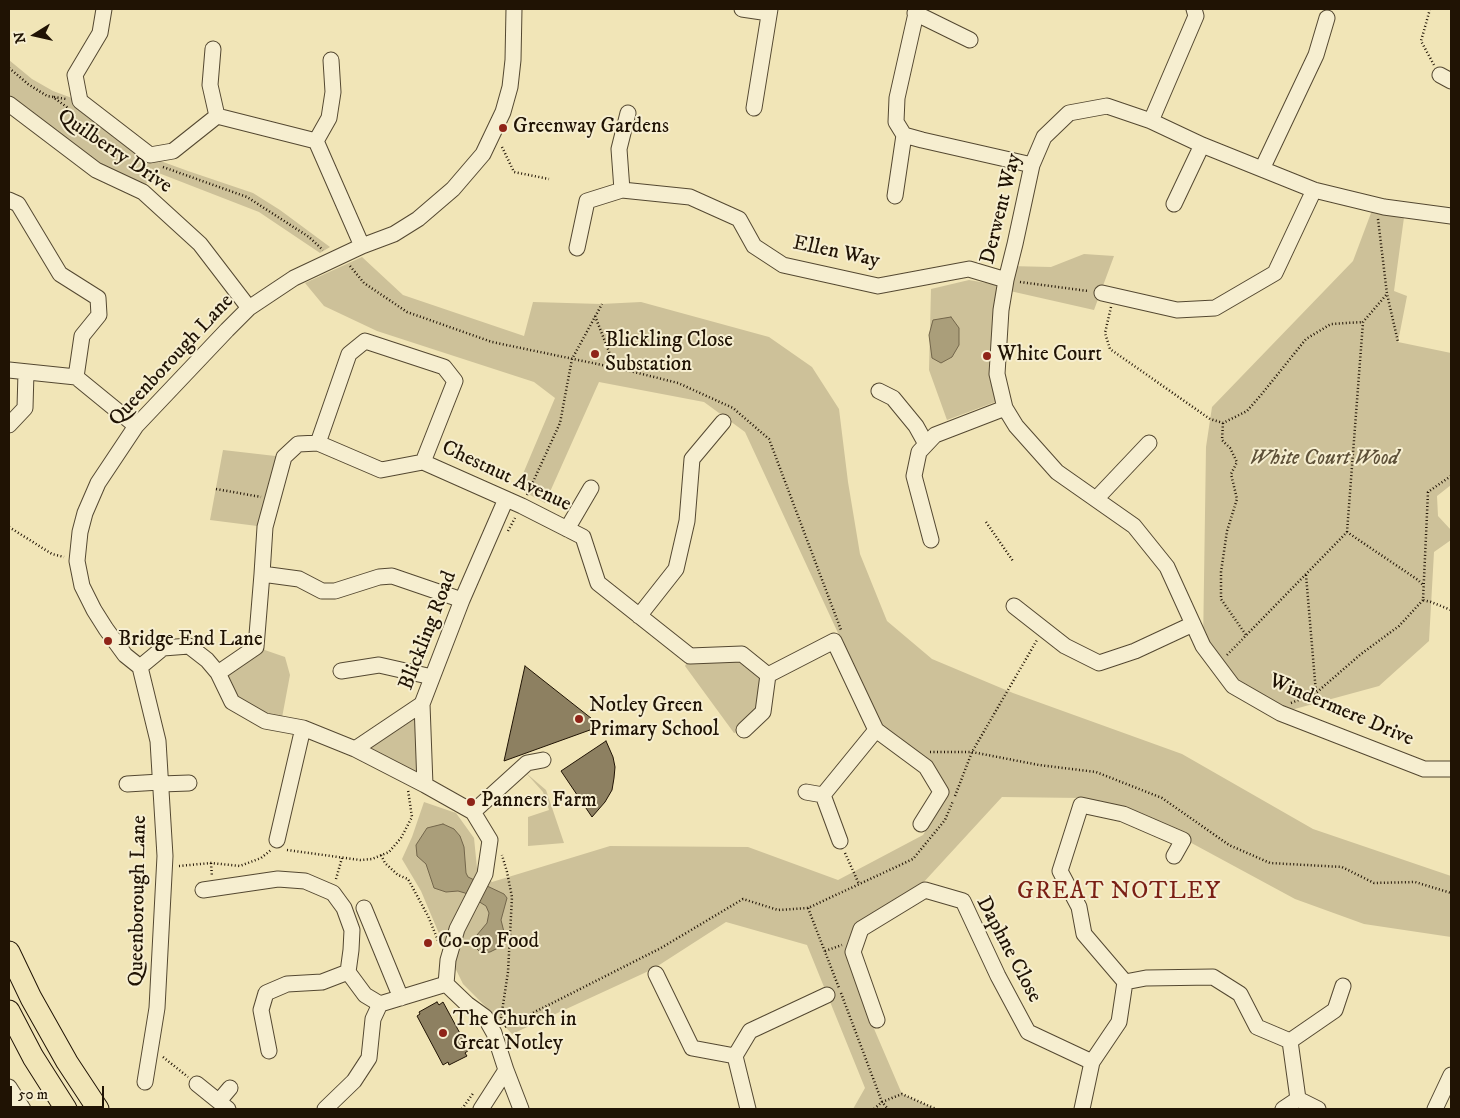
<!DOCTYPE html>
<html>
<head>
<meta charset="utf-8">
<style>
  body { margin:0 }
  #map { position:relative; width:1460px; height:1118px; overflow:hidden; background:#f1e5b7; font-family:"IM FELL DW Pica",serif }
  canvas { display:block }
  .frame { position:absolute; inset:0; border:10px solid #201304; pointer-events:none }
  .north { position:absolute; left:10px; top:10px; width:50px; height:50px; -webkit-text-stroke:4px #f6eed0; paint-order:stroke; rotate:260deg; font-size:14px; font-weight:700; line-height:20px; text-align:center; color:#201304 }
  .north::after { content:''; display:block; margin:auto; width:18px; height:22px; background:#201304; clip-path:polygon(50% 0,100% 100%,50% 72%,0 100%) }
  .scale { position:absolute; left:10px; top:1086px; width:94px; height:22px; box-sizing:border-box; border:2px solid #201304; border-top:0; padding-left:6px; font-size:15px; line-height:18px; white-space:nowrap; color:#201304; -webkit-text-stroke:4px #f6eed0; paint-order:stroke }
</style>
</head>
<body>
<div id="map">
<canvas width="1460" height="1118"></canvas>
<div class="frame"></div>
<div class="north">N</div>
<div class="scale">50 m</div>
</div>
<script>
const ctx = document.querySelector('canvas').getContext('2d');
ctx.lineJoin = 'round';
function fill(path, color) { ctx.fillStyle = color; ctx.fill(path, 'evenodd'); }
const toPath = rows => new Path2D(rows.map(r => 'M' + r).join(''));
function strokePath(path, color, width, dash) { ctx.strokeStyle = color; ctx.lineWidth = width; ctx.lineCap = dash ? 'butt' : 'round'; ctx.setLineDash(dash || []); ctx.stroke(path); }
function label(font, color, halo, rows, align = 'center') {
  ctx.font = font + ' "IM FELL DW Pica",serif'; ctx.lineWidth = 4; ctx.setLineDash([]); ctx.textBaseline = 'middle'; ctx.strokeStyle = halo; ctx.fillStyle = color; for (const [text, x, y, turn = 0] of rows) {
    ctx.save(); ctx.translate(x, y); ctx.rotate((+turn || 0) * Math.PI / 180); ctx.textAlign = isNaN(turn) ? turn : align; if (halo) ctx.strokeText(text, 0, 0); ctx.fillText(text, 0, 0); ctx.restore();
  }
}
fill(toPath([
  [9,60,32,79,53,91,80,101,155,159,188,171,253,193,280,210,330,247,320,253,259,212,156,172,145,185,99,164,9,104],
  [1374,205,1405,210,1394,291,1407,296,1398,342,1451,353,1451,485,1437,496,1438,516,1451,530,1451,540,1434,552,1429,641,1379,686,1280,713,1233,686,1203,646,1206,447,1212,407,1353,261],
  [1084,254,1114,256,1094,310,1010,291,1009,266,1051,267],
  [362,257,403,295,524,336,533,302,601,304,641,302,769,337,812,367,839,409,848,482,860,554,887,621,932,659,1013,693,1182,754,1313,829,1451,876,1451,937,1364,924,1295,899,1123,806,1081,798,1002,797,922,884,855,928,872,1024,902,1094,936,1109,853,1109,865,1088,807,945,726,922,653,969,512,1034,498,1019,463,984,443,943,421,891,402,859,412,837,424,802,456,813,474,838,477,868,492,882,610,846,748,847,838,880,923,835,947,796,928,761,881,726,745,432,704,402,599,382,545,503,517,488,555,398,534,382,377,331,324,306,305,283],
  [969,280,998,285,989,377,998,401,947,420,929,370,931,289],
  [223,450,284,457,265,527,210,520],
  [256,647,285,657,290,675,281,723,232,702,218,673],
  [742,654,768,675,763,712,744,730,734,733,685,666,690,656],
  [422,704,425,785,355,749],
  [526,773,546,790,564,843,528,846,528,817,549,810,543,792]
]), '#cdc199');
const water = toPath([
  [951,317,959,328,959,345,952,357,941,363,932,358,929,335,933,320,951,317],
  [443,824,454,829,460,836,464,847,466,873,468,877,504,894,507,898,501,920,504,932,500,942,498,948,490,952,481,953,476,948,475,944,477,935,487,923,489,913,486,906,465,893,458,891,446,892,434,888,426,864,417,856,416,845,427,828,443,824]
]);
fill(water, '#aa9e7a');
strokePath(water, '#73664b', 1);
const building = toPath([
  [525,666,601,726,504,761,525,666],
  [606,741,613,757,615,767,614,778,612,790,605,802,592,817,561,771,606,741],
  [437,1002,439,1005,443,1002,469,1050,465,1053,467,1056,449,1065,448,1062,443,1065,417,1016,420,1014,419,1012,437,1002]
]);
fill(building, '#8d8061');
strokePath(building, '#201304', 1);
const minor = toPath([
  [104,9,100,33,75,75,80,101,150,155,173,151,217,116,316,141,362,246],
  [742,9,769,13],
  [917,9,897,98,896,122,904,135,922,140,1032,165],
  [915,13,970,40],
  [213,49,210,85,217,116],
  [1440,75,1451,81],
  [9,104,96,170,143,192,200,244,249,308],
  [754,108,770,9],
  [1151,121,1196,16,1194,9],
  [316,141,329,118,333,92,331,60],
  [1262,169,1316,55,1327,18],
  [622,190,619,149,628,113],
  [895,196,904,135],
  [9,200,18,204,60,274,98,298,99,315,82,336,76,377],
  [1174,204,1202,145],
  [1451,216,1384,207,1314,190,1202,145,1151,121,1107,106,1069,113,1044,137,1032,165,1015,244,1006,280,1001,310,997,374,1005,408,1016,426,1057,472,1134,526,1167,567,1203,646,1233,686,1280,713,1424,769,1451,769],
  [577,248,587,201,622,190,690,197,739,219,754,246,783,265,878,286,969,269,1006,280],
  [1102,293,1177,310,1215,308,1275,273,1314,190],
  [9,370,76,377,136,426],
  [879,391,893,398,916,426,926,444],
  [9,425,25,408,26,372],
  [318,443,349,354,365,341,444,367,455,381,423,462],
  [1096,499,1149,443],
  [567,529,591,488],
  [931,540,914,476,919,452,935,435,1005,408],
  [262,574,299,579,322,591,335,591,379,577,392,576,462,600],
  [1014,606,1065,646,1099,663,1135,651,1193,624],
  [639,616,676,569,687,521,692,459,723,422],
  [140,667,163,648,189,646,207,660,218,673,232,702,265,721,303,728,355,749,425,785,473,812,490,840,485,874,457,929,448,960,446,984,467,1004,485,1017,494,1033,506,1070,521,1109],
  [341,671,379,665,432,677],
  [218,673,256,647,262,574,265,527,284,457,298,444,318,443,381,470,423,462,522,506,583,537,598,583,690,656,742,654,768,675,763,712,744,730],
  [768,675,834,641,876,730,926,767,941,792,921,824],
  [355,749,422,704],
  [127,784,160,782],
  [161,784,189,783],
  [425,785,422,704,462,600,506,499],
  [806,792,823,795],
  [473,812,527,763,543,760],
  [277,840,303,728],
  [840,841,823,795,876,730],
  [203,890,278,879,305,881,333,893,344,908,352,930,351,950,348,972],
  [364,908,401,998],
  [656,974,692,1048,735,1056],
  [1125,982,1084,934,1079,907,1060,871,1081,805,1123,814,1183,840,1174,856],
  [877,1020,853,952,861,929,925,890,963,901,998,976,1028,1032,1092,1062],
  [1290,1041,1335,1010,1343,986],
  [269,1051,261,1010,266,993,287,984,322,982,348,972,365,995,380,1004],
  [145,1082,157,1008,165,856,158,741,140,667,125,655,106,629,94,610,82,586,77,561,80,532,85,513,98,483,136,426,227,330,249,308,294,278,362,246,394,234,418,219,453,189,483,154,503,112,510,87,513,60,514,9],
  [197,1084,228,1109],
  [9,1087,23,1109],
  [219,1101,230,1088],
  [325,1109,354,1081,369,1058,373,1019,380,1004,446,984],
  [481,1109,506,1070],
  [748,1109,735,1056,750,1031,827,995],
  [1082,1109,1092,1062,1119,1022,1125,982,1146,978,1213,977,1240,994,1257,1027,1290,1041,1298,1099],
  [1283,1109,1298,1099,1318,1109],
  [1435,1109,1451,1075]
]);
const highway = toPath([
  [9,952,31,998,67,1062,98,1109],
  [9,1011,33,1057,66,1109]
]);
strokePath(minor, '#544831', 17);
strokePath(highway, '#201304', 23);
strokePath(toPath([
  [1430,9,1421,41,1434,65],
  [9,68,28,84,47,96,53,97,68,108],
  [54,97,66,99],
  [502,147,514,172,549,179],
  [163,167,247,197,309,237,323,250],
  [1378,219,1387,294,1398,342],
  [350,266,364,283,407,312,492,342,626,370,678,383,733,408,769,439,841,630],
  [1020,282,1088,291],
  [1111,307,1105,333,1110,349,1210,419,1223,423,1247,411,1261,395,1306,339,1331,324,1363,322],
  [595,316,615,367],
  [1223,423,1222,440,1230,448,1237,462,1231,474,1237,499,1227,531,1221,572,1221,599,1246,635],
  [1451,476,1428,492,1423,600,1431,602,1451,610],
  [216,489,261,497],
  [527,495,560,423,572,359,602,304],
  [986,522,1013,561],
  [9,527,52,554,64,557],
  [508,531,515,518],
  [1347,532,1363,322,1387,294],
  [1306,575,1316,693],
  [1227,655,1347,532,1418,580,1424,586],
  [1291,703,1316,693,1361,654,1399,626,1423,600],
  [930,752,972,752,1039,765,1096,772,1162,798,1229,845,1270,863,1342,867,1374,883,1415,882,1451,893],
  [955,796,972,752,1037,640],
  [287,850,360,860,372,859,389,852,401,838,412,817,408,790],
  [845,853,859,884],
  [381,855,385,863,398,875,408,879,428,916,439,943],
  [211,863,212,877],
  [179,866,211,863,240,866,261,858,271,850],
  [336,879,342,858],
  [808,908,839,988],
  [825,951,842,945],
  [841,993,882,1102,888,1109],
  [501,1018,508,972,512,897,507,872,502,855],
  [505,1027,661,948,743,899,778,910,808,908,913,859,945,820,953,801],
  [163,1057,188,1077],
  [462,1109,474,1092],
  [874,1109,882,1102,902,1094,936,1109]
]), '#201304', 2.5, [1, 2.5]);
strokePath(minor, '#f6eed0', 15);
strokePath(highway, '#f1e5b7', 21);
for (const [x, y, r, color] of [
  [503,128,5,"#8f2418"],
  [595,354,5,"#8f2418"],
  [987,356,5,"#8f2418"],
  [108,641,5,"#8f2418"],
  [579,719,5,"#8f2418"],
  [471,802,5,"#8f2418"],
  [428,943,5,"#8f2418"],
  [443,1033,5,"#8f2418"]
]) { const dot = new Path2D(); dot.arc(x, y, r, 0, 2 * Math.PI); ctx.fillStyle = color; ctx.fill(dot); strokePath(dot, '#f6eed0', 2); }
label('21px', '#201304', '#f6eed0', [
  ["Greenway Gardens",513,128],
  ["Blickling Close",605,342],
  ["Substation",605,366],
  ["White Court",997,356],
  ["Bridge End Lane",118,641],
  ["Notley Green",589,707],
  ["Primary School",589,731],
  ["Panners Farm",481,802],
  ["Co-op Food",438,943],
  ["The Church in",453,1021],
  ["Great Notley",453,1045]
], 'left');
label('21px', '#201304', '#f6eed0', [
  ["Quilberry Drive",114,152,34],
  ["Derwent Way",1002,209,-76],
  ["Ellen Way",836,253,12],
  ["Queenborough Lane",172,361,-47],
  ["Chestnut Avenue",506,477,25],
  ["Blickling Road",429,631,-69],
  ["Windermere Drive",1341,711,23],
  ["Queenborough Lane",139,901,-89],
  ["Daphne Close",1008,950,62]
]);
label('italic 21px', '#5d5038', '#f6eed0', [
  ["White Court Wood",1324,460]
]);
ctx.letterSpacing = '1px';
label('24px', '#7a1f14', '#f6eed0', [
  ["GREAT NOTLEY",1119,893]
]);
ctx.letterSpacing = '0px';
</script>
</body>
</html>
